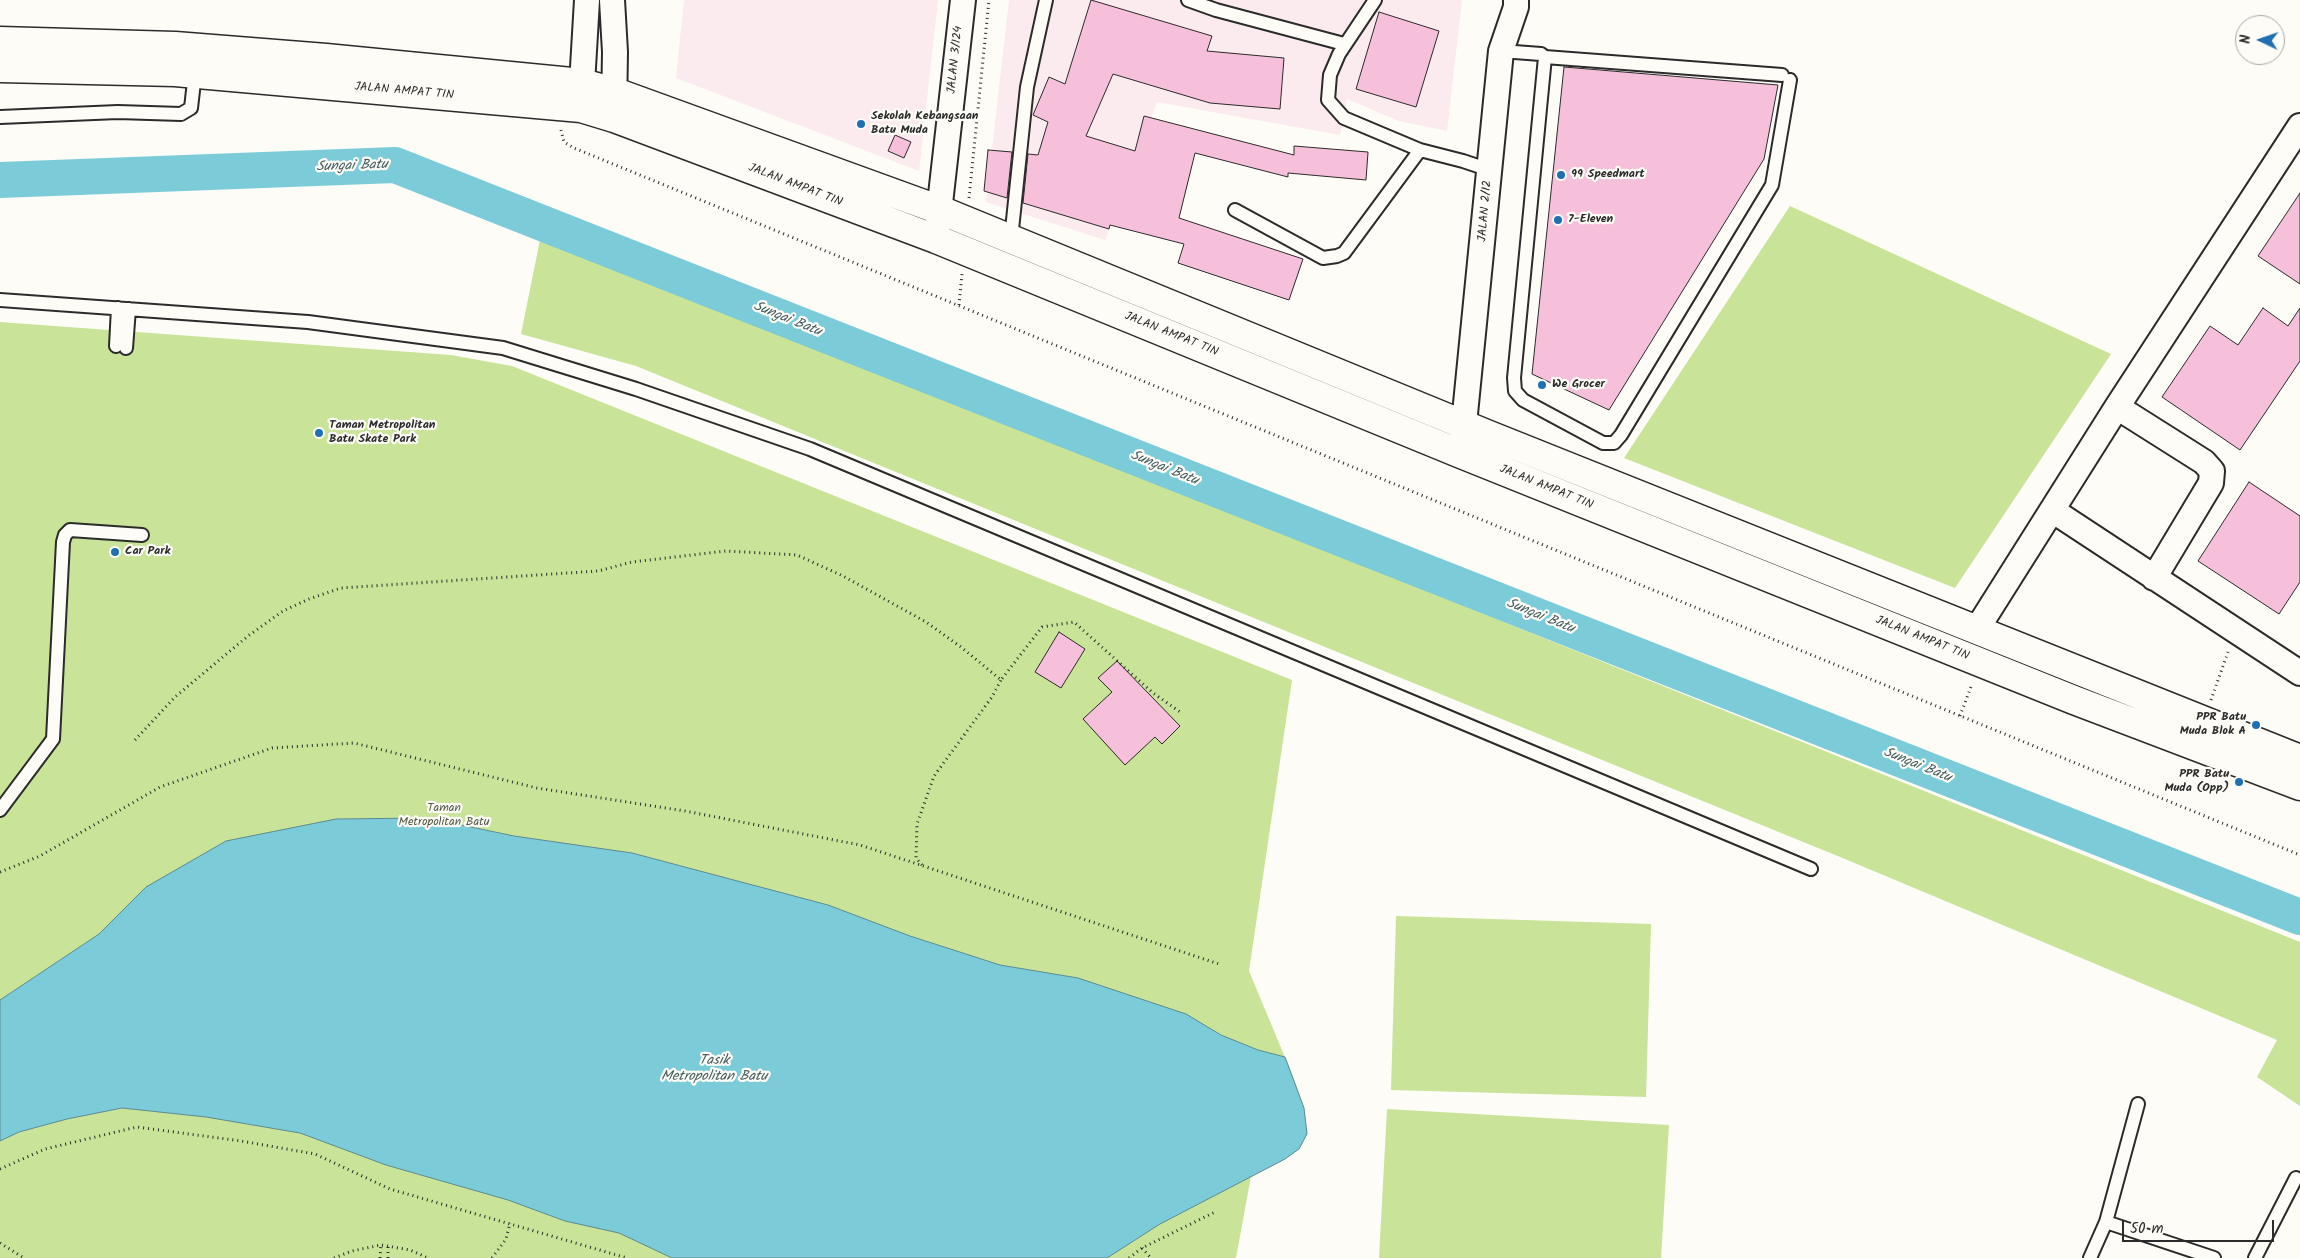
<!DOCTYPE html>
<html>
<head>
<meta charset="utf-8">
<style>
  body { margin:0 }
  #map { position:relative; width:2300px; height:1258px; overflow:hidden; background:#fdfcf7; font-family:Kalam,sans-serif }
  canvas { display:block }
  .north { position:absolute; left:2235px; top:15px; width:50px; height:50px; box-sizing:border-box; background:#fdfcf7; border:1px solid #a9a8a5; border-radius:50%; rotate:273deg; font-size:14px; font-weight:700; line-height:20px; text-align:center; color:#2b2b2b }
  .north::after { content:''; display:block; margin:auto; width:18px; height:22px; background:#1f6fb2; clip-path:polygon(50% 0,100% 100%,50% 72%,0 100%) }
  .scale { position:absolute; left:2122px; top:1220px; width:152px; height:22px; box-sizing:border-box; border:2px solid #2b2b2b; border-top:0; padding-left:6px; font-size:15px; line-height:18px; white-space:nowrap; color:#2b2b2b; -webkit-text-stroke:4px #fdfcf7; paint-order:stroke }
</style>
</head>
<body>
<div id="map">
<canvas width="2300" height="1258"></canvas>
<div class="north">N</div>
<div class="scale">50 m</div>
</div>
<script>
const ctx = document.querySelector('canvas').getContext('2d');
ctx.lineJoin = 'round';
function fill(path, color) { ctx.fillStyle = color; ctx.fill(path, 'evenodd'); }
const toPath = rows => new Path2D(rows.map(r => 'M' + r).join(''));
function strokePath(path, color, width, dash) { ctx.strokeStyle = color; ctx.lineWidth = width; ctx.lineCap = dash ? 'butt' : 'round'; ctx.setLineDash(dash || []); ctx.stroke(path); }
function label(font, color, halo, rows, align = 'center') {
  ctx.font = font + ' Kalam,sans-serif'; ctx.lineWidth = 4.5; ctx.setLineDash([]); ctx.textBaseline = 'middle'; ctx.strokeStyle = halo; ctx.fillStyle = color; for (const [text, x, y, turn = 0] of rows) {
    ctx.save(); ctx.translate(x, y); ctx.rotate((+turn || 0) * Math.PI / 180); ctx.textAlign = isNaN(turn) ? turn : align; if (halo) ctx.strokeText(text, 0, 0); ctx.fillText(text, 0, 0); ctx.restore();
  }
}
fill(toPath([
  [684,0,938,0,919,171,676,78],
  [1009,0,1462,0,1447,131,1399,121,1347,99,1340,135,1157,102,1105,240,986,202]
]), '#fbeaee');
fill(toPath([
  [1790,206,2111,354,1955,588,1624,458],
  [541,235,2300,942,2300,1106,2257,1077,2277,1040,1845,859,636,366,521,334],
  [0,322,451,355,512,366,1292,680,1249,971,1294,1079,1304,1108,1307,1134,1299,1149,1285,1159,1251,1176,1236,1258,0,1258],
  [1396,916,1651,924,1646,1097,1391,1090],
  [1387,1109,1669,1125,1661,1258,1379,1258]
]), '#c9e399');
const water = toPath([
  [428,818,514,836,632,853,828,905,910,936,1000,965,1078,978,1186,1014,1221,1035,1258,1050,1285,1057,1304,1108,1307,1134,1299,1149,1285,1159,1160,1224,1107,1258,672,1258,619,1233,565,1221,508,1200,386,1165,300,1133,206,1117,122,1108,67,1119,19,1132,0,1141,0,1000,99,934,146,887,226,841,336,819,428,818]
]);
fill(water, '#7ccbd8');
strokePath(water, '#5c8b93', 1);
strokePath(toPath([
  [0,180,395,165,2300,917]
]), '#7ccbd8', 36);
const building = toPath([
  [1091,0,1212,36,1207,51,1284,58,1280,109,1210,103,1113,74,1086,136,1135,151,1144,116,1294,155,1294,146,1368,152,1366,180,1288,173,1288,177,1195,153,1179,218,1303,259,1289,300,1178,263,1184,244,1110,225,1109,229,1023,203,1028,154,1038,155,1048,122,1033,115,1049,77,1065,84,1091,0],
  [1379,12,1439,31,1416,107,1356,89,1379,12],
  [1564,67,1778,85,1764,159,1609,410,1532,374,1564,67],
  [895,135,911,142,904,158,888,151,895,135],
  [988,150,1012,152,1007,198,984,191,988,150],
  [2300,193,2300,284,2258,256,2300,193],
  [2263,308,2288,326,2300,308,2300,361,2240,450,2162,397,2210,326,2238,345,2263,308],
  [2249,482,2300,516,2300,582,2279,614,2198,561,2249,482],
  [1059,632,1085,649,1061,688,1035,672,1059,632],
  [1117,661,1180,726,1162,744,1155,737,1125,765,1083,719,1112,692,1098,678,1117,661]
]);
fill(building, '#f6c0da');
strokePath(building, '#2b2b2b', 1);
const lane = toPath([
  [1188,0,1216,10,1344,44],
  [1375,0,1339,54,1330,75,1328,100,1344,118,1420,150,1463,161,1490,170],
  [1501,51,1541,54,1545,57],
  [1782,75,1545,57,1514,378,1515,391,1523,400,1603,443,1614,443,1621,435,1772,185,1790,80],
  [0,117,118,112,181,114,191,108,195,73],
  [1235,210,1323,258,1337,256,1344,253,1420,150],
  [1011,239,1027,87,1046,0],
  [0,300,308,322,503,348,636,389,810,449,1811,869],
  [116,346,118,308],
  [126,348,129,309],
  [0,810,53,739,63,542,65,535,70,530,142,535],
  [2106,1222,2138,1104],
  [2090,1258,2106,1222,2214,1258],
  [2255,1258,2296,1178]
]);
const street = toPath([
  [612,0,615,52,614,111],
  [581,101,587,0],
  [936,239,963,0],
  [2117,407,2204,462,2212,471,2211,483,2154,578],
  [1462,444,1501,51,1516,7,1516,0],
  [2052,510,2300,673],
  [1977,629,2117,407,2300,126]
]);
const secondary = toPath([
  [0,41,175,46,326,58,582,83,615,92,940,210,1489,435,2300,759],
  [0,68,175,72,581,108,614,118,936,239,1461,454,2074,700,2300,786]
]);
strokePath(lane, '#2b2b2b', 16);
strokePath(street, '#2b2b2b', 28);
strokePath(secondary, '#2b2b2b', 31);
strokePath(toPath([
  [561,130,564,142,574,148,2300,855],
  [969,198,989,0],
  [959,305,962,274],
  [2211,700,2228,652],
  [1960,716,1972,684],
  [135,740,175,697,248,636,283,611,309,599,341,588,598,571,632,562,726,551,797,555,843,576,926,622,961,647,1001,680,1042,627,1074,622,1153,693,1180,712],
  [922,865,916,858,917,824,934,776,992,697,1001,680],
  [0,872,40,856,160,787,272,748,354,743,537,788,685,811,860,845,1219,964],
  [0,1169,45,1149,137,1127,241,1141,315,1154,390,1189,627,1258],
  [0,1243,24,1258],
  [1142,1248,1151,1258],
  [334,1258,352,1251,381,1245,410,1250,428,1258],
  [380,1258,381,1245],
  [388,1258,388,1246],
  [492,1258,506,1239,510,1223],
  [1129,1258,1142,1248,1217,1211]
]), '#2b2b2b', 3, [1, 4]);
strokePath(lane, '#fdfcf7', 12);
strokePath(street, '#fdfcf7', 24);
strokePath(secondary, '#fdfcf7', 28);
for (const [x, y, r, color] of [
  [861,124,5,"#1f6fb2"],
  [1561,175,5,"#1f6fb2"],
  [1558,220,5,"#1f6fb2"],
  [1542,385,5,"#1f6fb2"],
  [319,433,5,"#1f6fb2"],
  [115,552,5,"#1f6fb2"],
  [2256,725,5,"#1f6fb2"],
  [2239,782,5,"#1f6fb2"]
]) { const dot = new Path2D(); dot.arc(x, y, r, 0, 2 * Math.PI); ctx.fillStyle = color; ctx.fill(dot); strokePath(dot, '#fdfcf7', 2); }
label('12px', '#2b2b2b', '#fdfcf7', [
  ["JALAN 3/124",956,60,-84],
  ["JALAN AMPAT TIN",404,92,5],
  ["JALAN AMPAT TIN",795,186,21],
  ["JALAN 2/12",1486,211,-85],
  ["JALAN AMPAT TIN",1171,335,22],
  ["JALAN AMPAT TIN",1546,488,22],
  ["JALAN AMPAT TIN",1922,639,22]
]);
label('bold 12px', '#2b2b2b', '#fdfcf7', [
  ["Sekolah Kebangsaan",871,117],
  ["Batu Muda",871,131],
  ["99 Speedmart",1571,175],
  ["7-Eleven",1568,220],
  ["We Grocer",1552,385],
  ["Taman Metropolitan",329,426],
  ["Batu Skate Park",329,440],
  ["Car Park",125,552],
  ["PPR Batu",2246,718,"right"],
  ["Muda Blok A",2246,732,"right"],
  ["PPR Batu",2229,775,"right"],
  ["Muda (Opp)",2229,789,"right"]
], 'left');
label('12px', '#525946', '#fdfcf7', [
  ["Taman",444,809],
  ["Metropolitan Batu",444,823]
]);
label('italic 14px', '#435b5f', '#fdfcf7', [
  ["Sungai Batu",352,167,-2],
  ["Sungai Batu",787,320,22],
  ["Sungai Batu",1164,469,22],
  ["Sungai Batu",1540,617,22],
  ["Sungai Batu",1917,766,22],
  ["Tasik",714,1062],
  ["Metropolitan Batu",714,1078]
]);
</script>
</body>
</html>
